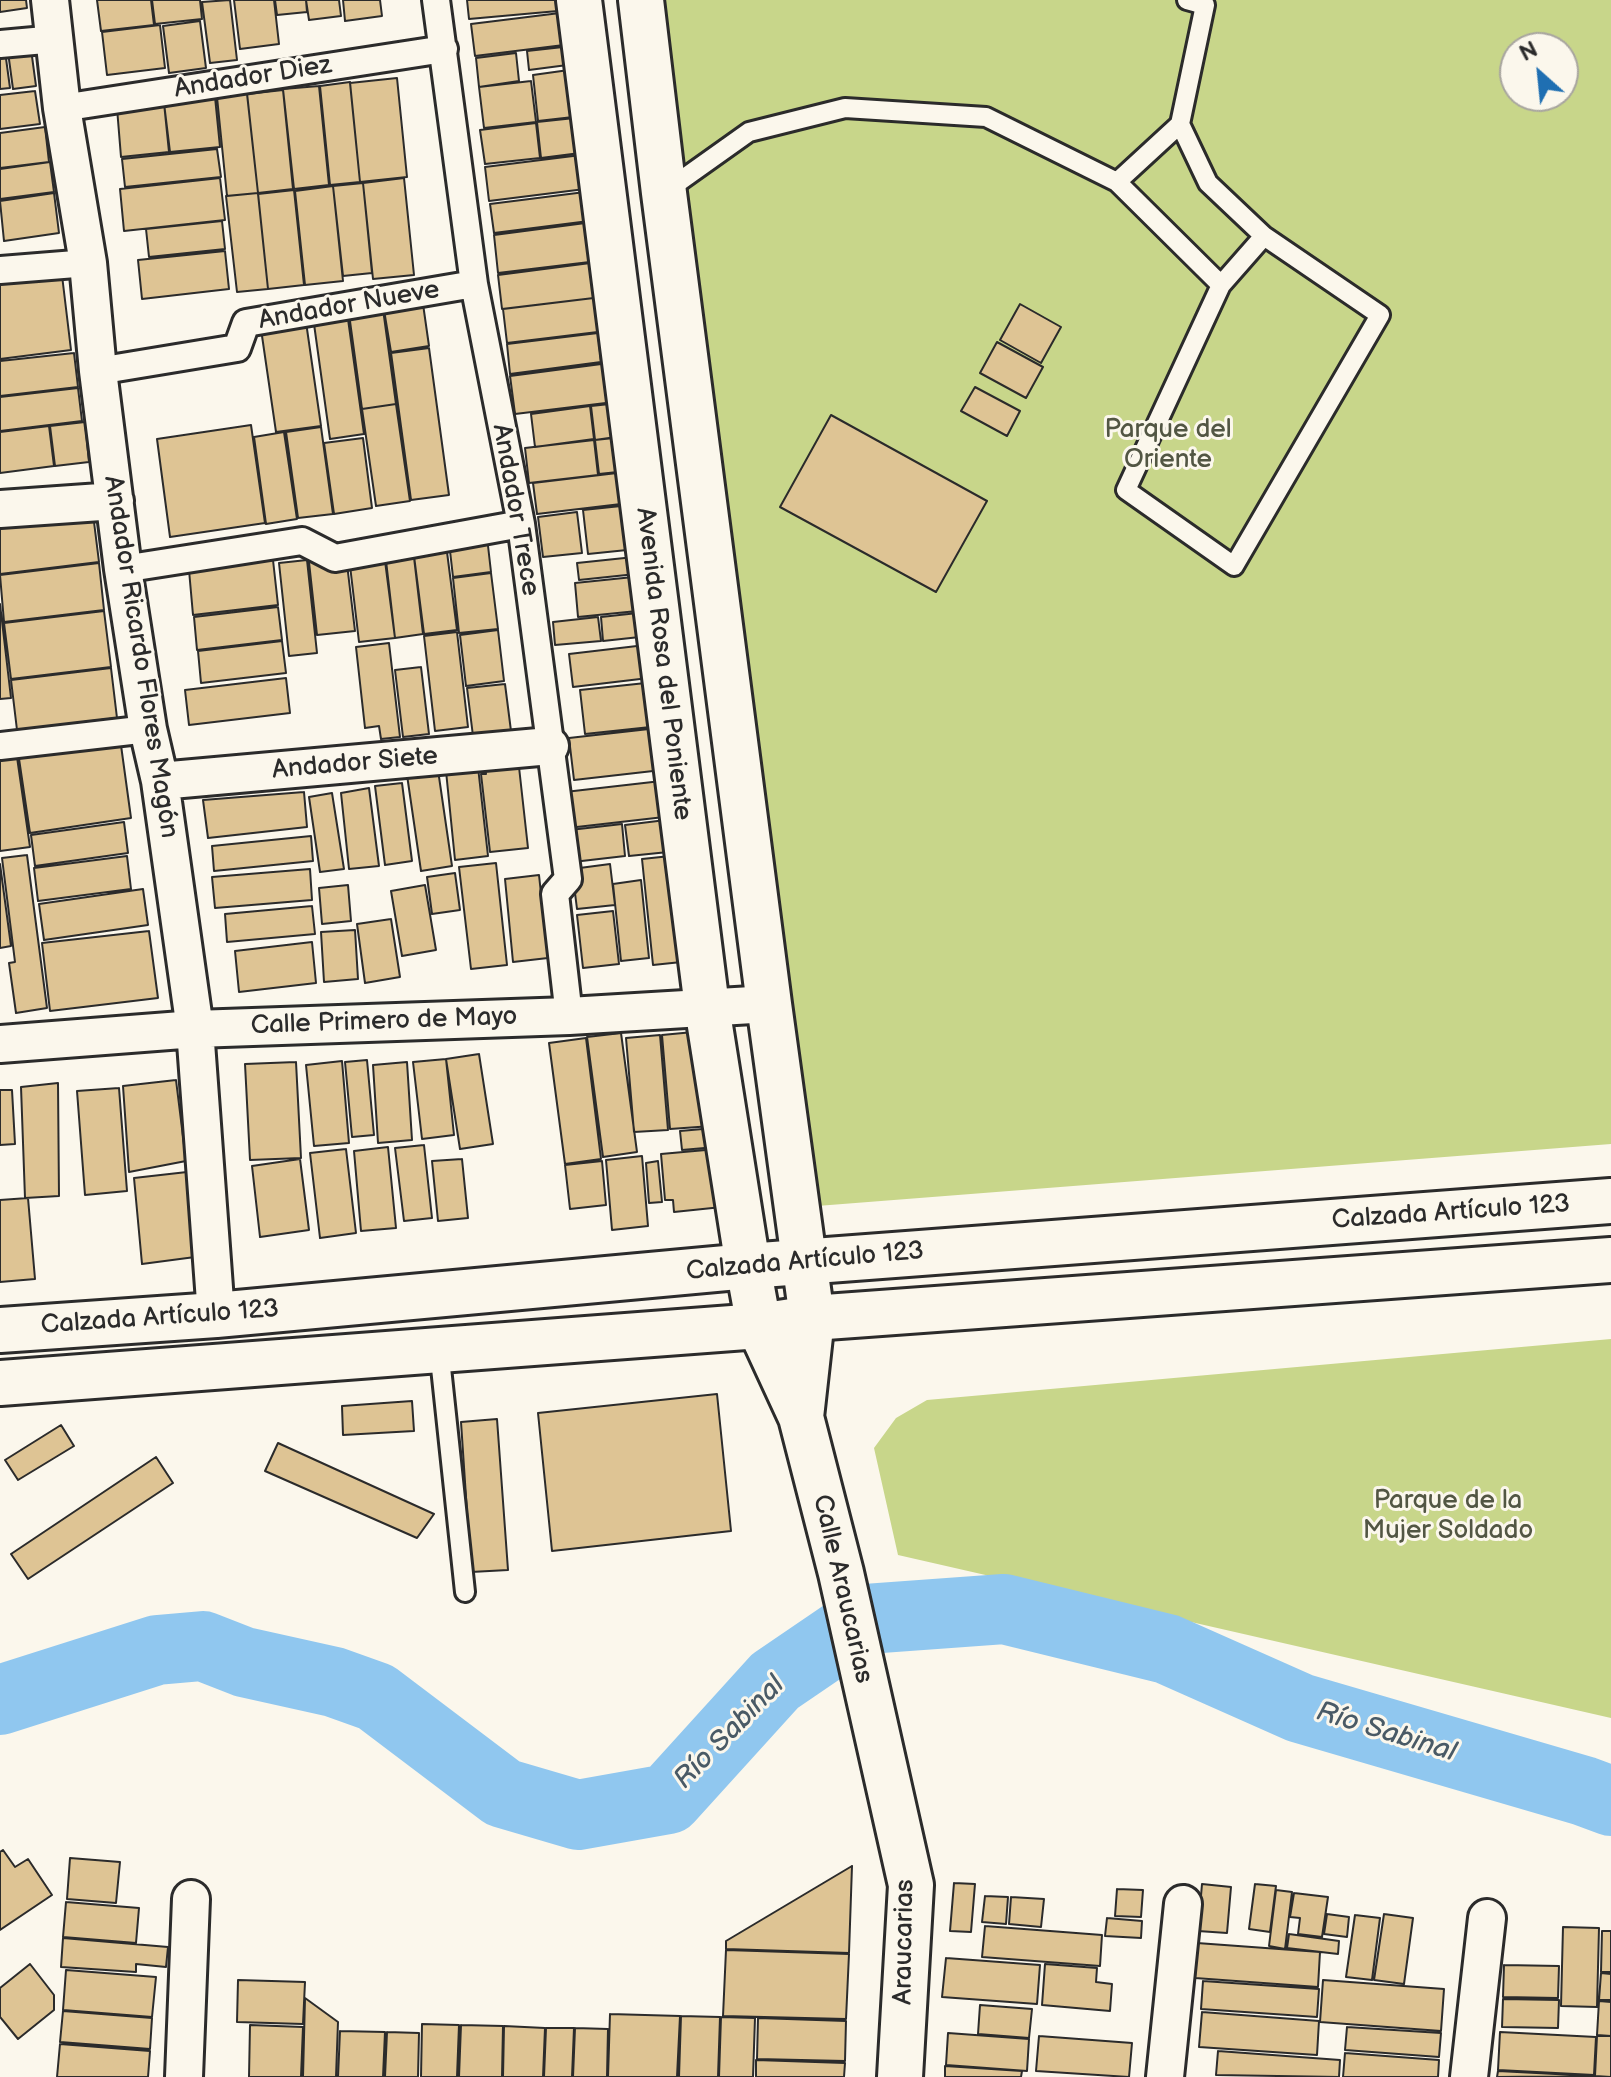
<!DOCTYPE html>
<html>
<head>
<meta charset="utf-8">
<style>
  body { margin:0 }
  #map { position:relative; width:1611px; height:2077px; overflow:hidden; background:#fbf7ec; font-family:"Balsamiq Sans",sans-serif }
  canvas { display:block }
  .north { position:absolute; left:1499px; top:32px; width:80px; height:80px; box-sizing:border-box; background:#fbf7ec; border:2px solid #a8a59f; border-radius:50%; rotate:333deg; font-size:22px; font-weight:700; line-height:32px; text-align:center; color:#2b2b2b }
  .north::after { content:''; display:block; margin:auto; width:28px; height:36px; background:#1f6fb2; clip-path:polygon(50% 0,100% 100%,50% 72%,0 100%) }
</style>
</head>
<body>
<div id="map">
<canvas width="1611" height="2077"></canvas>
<div class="north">N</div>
</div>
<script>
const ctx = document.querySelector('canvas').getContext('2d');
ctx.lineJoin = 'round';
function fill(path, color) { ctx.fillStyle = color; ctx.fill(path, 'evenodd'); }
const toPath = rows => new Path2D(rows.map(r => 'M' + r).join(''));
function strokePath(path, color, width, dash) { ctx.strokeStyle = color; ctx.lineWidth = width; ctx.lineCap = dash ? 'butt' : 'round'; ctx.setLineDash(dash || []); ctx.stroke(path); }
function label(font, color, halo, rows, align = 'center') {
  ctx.font = font + ' "Balsamiq Sans",sans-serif'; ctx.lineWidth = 6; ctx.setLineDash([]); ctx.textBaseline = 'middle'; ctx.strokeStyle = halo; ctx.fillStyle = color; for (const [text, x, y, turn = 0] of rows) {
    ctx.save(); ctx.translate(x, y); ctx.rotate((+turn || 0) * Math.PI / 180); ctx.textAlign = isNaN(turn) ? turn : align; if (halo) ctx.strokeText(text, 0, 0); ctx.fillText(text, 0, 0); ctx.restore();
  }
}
fill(toPath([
  [663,0,1611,0,1611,1144,817,1206],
  [1515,48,1563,48,1563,96,1515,96],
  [1611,1339,1611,1718,898,1555,874,1448,896,1418,927,1400]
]), '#c8d68a');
strokePath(toPath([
  [0,1700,157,1650,203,1646,244,1662,334,1682,376,1697,503,1793,578,1815,668,1799,775,1681,866,1619,1004,1609,1167,1649,1300,1708,1584,1791,1611,1801]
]), '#90c7ef', 70);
const building = toPath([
  [0,0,26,0,27,8,0,12,0,0],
  [97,0,151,0,154,25,101,31,97,0],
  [152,0,200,0,202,19,155,24,152,0],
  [230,0,237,60,210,63,202,2,230,0],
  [234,0,274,0,279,44,240,49,234,0],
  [275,0,306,0,307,12,277,15,275,0],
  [306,0,339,0,341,16,309,20,306,0],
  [343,0,380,0,382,16,345,21,343,0],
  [467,0,568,0,569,10,469,19,467,0],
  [568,12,572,44,475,56,471,24,568,12],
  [200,21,206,68,169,73,163,26,200,21],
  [160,25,165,68,107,75,102,32,160,25],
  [572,46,575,64,529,70,527,51,572,46],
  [31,49,36,86,13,89,8,52,31,49],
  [5,51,10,88,0,89,0,52,5,51],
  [516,53,519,81,479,87,476,58,516,53],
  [576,69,582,116,538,121,533,75,576,69],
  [397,78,407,177,360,182,350,83,397,78],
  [531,81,536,122,484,128,479,87,531,81],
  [350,82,360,182,330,185,320,86,350,82],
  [319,86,329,185,294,189,283,89,319,86],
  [283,90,293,189,258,193,247,94,283,90],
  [35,91,40,124,0,129,0,95,35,91],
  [247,93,258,193,227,196,217,97,247,93],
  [215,97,220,147,170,152,164,103,215,97],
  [164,103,169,152,121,157,117,108,164,103],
  [584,117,588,152,541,158,537,122,584,117],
  [536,123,540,158,485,164,480,130,536,123],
  [45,127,49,162,0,168,0,133,45,127],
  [217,149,221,177,125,187,122,159,217,149],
  [581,155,585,189,489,201,485,167,581,155],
  [50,162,54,192,0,199,0,169,50,162],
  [220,178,225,220,124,231,120,189,220,178],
  [404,178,414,275,373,279,363,183,404,178],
  [363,183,372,273,343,276,333,186,363,183],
  [333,186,343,281,305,285,295,191,333,186],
  [294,190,304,285,268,289,258,194,294,190],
  [585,192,589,221,494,233,490,204,585,192],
  [54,193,59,233,4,241,0,201,54,193],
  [258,193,268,289,237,292,226,196,258,193],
  [222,221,225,249,149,257,146,229,222,221],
  [593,222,598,261,498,273,494,235,593,222],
  [225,251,229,289,142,299,138,260,225,251],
  [598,262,602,297,502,309,498,275,598,262],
  [61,267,71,350,0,359,0,275,61,267],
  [602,297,606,331,507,343,503,309,602,297],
  [423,304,429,346,391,352,384,310,423,304],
  [1020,304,1061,327,1041,363,1000,340,1020,304],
  [383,309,396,404,362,409,349,314,383,309],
  [348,319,364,434,330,439,314,324,348,319],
  [306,322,321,426,276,432,261,329,306,322],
  [598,333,601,362,510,374,507,344,598,333],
  [997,342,1043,367,1026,398,980,373,997,342],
  [429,348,449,495,411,500,391,353,429,348],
  [74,353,78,387,0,396,0,361,74,353],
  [609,363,614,402,515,414,510,376,609,363],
  [975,387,1020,411,1007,436,961,411,975,387],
  [78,388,82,421,0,431,0,397,78,388],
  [619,403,623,436,595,440,591,406,619,403],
  [396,404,410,501,376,506,362,409,396,404],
  [590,406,594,439,535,447,531,414,590,406],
  [831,415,987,501,936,592,780,507,831,415],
  [85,422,89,462,55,466,50,426,85,422],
  [251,425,265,523,170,537,157,439,251,425],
  [49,426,54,466,0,473,0,432,49,426],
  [321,427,333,514,298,518,286,432,321,427],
  [284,432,297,519,266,524,254,437,284,432],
  [623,437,627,471,599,474,595,440,623,437],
  [363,438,372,508,334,514,324,443,363,438],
  [594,440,598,475,529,483,525,448,594,440],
  [617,473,621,504,537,514,533,483,617,473],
  [621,506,627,550,588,554,583,510,621,506],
  [577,512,582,553,543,557,538,517,577,512],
  [93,514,99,562,0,574,0,526,93,514],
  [487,537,491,572,453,577,449,542,487,537],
  [413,549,423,634,395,638,385,552,413,549],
  [447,552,457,630,424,634,414,556,447,552],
  [384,553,395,638,359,642,349,557,384,553],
  [634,557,636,574,579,580,577,563,634,557],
  [330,559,347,564,355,631,317,635,309,562,330,559],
  [273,560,278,605,193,615,189,570,273,560],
  [307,560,317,653,289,656,279,563,307,560],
  [99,563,104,610,4,622,0,575,99,563],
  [491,573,498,629,459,633,453,578,491,573],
  [643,576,647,610,578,617,575,583,643,576],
  [0,604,11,698,0,699,0,604],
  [278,607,282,640,197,650,194,617,278,607],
  [104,611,111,667,11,679,4,623,104,611],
  [647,612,649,636,603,641,601,617,647,612],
  [598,617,601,641,555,645,553,622,598,617],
  [498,630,504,681,466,686,460,635,498,630],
  [457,632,468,727,435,731,424,636,457,632],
  [282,641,286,673,201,683,198,651,282,641],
  [389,643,400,737,381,739,379,726,365,728,356,647,389,643],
  [654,644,657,677,573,687,569,654,654,644],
  [421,667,429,734,403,737,395,670,421,667],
  [111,668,117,718,17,730,11,680,111,668],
  [286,678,290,713,189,725,185,690,286,678],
  [655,682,660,726,585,734,580,690,655,682],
  [505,684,511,731,473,736,467,688,505,684],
  [658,728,662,770,574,780,569,738,658,728],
  [120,738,131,818,30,833,18,752,120,738],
  [17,757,30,847,0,851,0,760,17,757],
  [518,758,528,848,490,852,481,774,486,774,484,761,518,758],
  [478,767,488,856,455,860,446,771,478,767],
  [438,770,452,866,421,871,407,775,438,770],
  [670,780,673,816,568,828,565,792,670,780],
  [402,783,412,861,385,865,375,786,402,783],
  [369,788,379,866,349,869,341,793,369,788],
  [304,792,307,827,208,838,203,800,304,792],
  [332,793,344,869,320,872,309,797,332,793],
  [674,819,678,851,629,856,625,825,674,819],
  [124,822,128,853,35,866,31,835,124,822],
  [622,824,625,856,573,862,570,830,622,824],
  [311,836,313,861,214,871,212,846,311,836],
  [27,855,47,1008,16,1013,9,963,15,962,2,858,27,855],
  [680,855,691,961,653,965,642,859,680,855],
  [127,856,131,889,38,901,34,868,127,856],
  [496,863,507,965,471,969,459,867,496,863],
  [0,864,11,946,0,948,0,864],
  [610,864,615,905,577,909,572,869,610,864],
  [310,869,312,900,215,908,212,877,310,869],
  [455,873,460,910,432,914,427,877,455,873],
  [539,875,548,958,513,962,505,879,539,875],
  [641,880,649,958,621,961,613,884,641,880],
  [348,885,351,921,322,924,319,888,348,885],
  [425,885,436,950,402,956,391,891,425,885],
  [143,889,148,925,44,940,39,904,143,889],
  [312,906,315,934,227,942,225,914,312,906],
  [613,911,619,964,583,968,577,915,613,911],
  [391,919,400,977,365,983,357,924,391,919],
  [355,930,358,979,324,982,321,932,355,930],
  [149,931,158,998,50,1011,42,943,149,931],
  [312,942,316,983,239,992,235,951,312,942],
  [704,1031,712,1126,670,1129,662,1035,704,1031],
  [621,1033,637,1152,603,1157,587,1037,621,1033],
  [660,1035,668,1130,634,1132,626,1038,660,1035],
  [586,1038,601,1159,565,1164,549,1043,586,1038],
  [479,1054,493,1144,460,1149,446,1059,479,1054],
  [446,1059,454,1135,422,1139,413,1062,446,1059],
  [367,1060,374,1135,352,1137,345,1062,367,1060],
  [342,1061,349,1143,314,1146,306,1065,342,1061],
  [296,1062,301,1158,250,1160,245,1064,296,1062],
  [407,1062,412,1140,378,1143,373,1065,407,1062],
  [176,1080,186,1161,129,1172,123,1086,176,1080],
  [58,1083,59,1196,25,1198,21,1087,58,1083],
  [119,1088,127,1191,85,1195,77,1091,119,1088],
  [0,1090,12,1090,15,1144,0,1145,0,1090],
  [714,1128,716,1147,682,1150,680,1131,714,1128],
  [424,1145,432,1218,404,1221,395,1148,424,1145],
  [388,1147,396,1228,361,1231,354,1151,388,1147],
  [346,1149,356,1233,320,1238,310,1153,346,1149],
  [717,1149,722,1207,674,1212,673,1200,665,1200,661,1154,717,1149],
  [642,1156,648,1226,612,1230,606,1160,642,1156],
  [300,1159,309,1230,260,1237,252,1166,300,1159],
  [462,1159,468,1218,438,1221,432,1161,462,1159],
  [602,1161,606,1205,570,1209,565,1165,602,1161],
  [658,1161,662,1202,649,1203,646,1163,658,1161],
  [187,1172,195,1257,142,1264,134,1178,187,1172],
  [28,1198,35,1279,0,1282,0,1200,28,1198],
  [717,1394,731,1531,552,1551,538,1413,717,1394],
  [412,1401,414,1431,343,1435,342,1406,412,1401],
  [497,1419,508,1570,471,1572,461,1422,497,1419],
  [61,1425,74,1446,18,1480,5,1460,61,1425],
  [278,1443,434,1514,417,1538,265,1471,278,1443],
  [156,1457,173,1483,28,1579,11,1554,156,1457],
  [3,1850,15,1867,28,1859,52,1895,0,1930,0,1852,3,1850],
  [70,1858,120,1862,116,1903,67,1899,70,1858],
  [852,1866,849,1953,726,1949,726,1941,852,1866],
  [954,1883,975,1884,971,1932,950,1931,954,1883],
  [1202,1884,1231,1887,1227,1933,1198,1931,1202,1884],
  [1255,1884,1276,1886,1270,1932,1249,1929,1255,1884],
  [1117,1889,1143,1890,1141,1917,1115,1916,1117,1889],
  [1276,1890,1292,1892,1285,1949,1269,1946,1276,1890],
  [1294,1893,1328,1897,1322,1937,1298,1934,1300,1918,1290,1917,1294,1893],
  [985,1896,1008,1897,1006,1924,982,1922,985,1896],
  [1011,1897,1044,1899,1041,1927,1009,1924,1011,1897],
  [66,1902,139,1908,136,1943,63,1937,66,1902],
  [1327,1914,1349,1917,1347,1937,1324,1934,1327,1914],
  [1384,1914,1413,1918,1404,1984,1374,1980,1384,1914],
  [1355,1915,1380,1918,1372,1980,1346,1977,1355,1915],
  [1107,1918,1142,1921,1141,1938,1105,1936,1107,1918],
  [985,1926,1102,1935,1100,1966,982,1957,985,1926],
  [1563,1927,1599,1928,1597,2007,1561,2006,1563,1927],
  [1602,1931,1611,1931,1611,1972,1601,1972,1602,1931],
  [1289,1934,1339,1941,1338,1954,1287,1948,1289,1934],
  [63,1938,168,1947,166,1967,136,1964,136,1972,61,1967,63,1938],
  [1197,1943,1320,1952,1318,1987,1195,1978,1197,1943],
  [726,1950,849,1954,846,2019,723,2016,726,1950],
  [946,1958,1040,1965,1037,2004,942,1997,946,1958],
  [30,1964,54,1995,54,2010,18,2039,0,2017,0,1988,30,1964],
  [1045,1964,1097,1968,1096,1982,1112,1984,1110,2011,1042,2005,1045,1964],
  [1504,1965,1559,1966,1558,1998,1503,1997,1504,1965],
  [66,1970,156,1977,152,2017,63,2010,66,1970],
  [1601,1973,1611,1974,1611,2000,1599,2000,1601,1973],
  [238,1980,305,1982,303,2024,237,2022,238,1980],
  [1323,1980,1444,1989,1441,2031,1320,2022,1323,1980],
  [1203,1981,1319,1989,1317,2017,1201,2009,1203,1981],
  [305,1998,338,2022,336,2077,303,2077,305,1998],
  [1503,1999,1559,2000,1558,2028,1502,2027,1503,1999],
  [1599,2001,1611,2002,1611,2036,1597,2035,1599,2001],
  [980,2005,1032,2009,1029,2038,978,2034,980,2005],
  [63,2011,152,2018,150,2049,60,2042,63,2011],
  [1202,2012,1319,2021,1317,2055,1199,2047,1202,2012],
  [610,2014,680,2016,677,2077,608,2077,610,2014],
  [681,2016,720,2017,718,2077,679,2077,681,2016],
  [721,2017,755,2018,753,2077,719,2077,721,2017],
  [758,2018,846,2021,845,2061,757,2059,758,2018],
  [422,2024,459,2025,457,2077,421,2077,422,2024],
  [250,2025,303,2027,301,2077,249,2077,250,2025],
  [461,2025,503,2026,502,2077,459,2077,461,2025],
  [504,2026,545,2028,543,2077,503,2077,504,2026],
  [1347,2027,1441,2033,1439,2057,1345,2050,1347,2027],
  [546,2028,574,2028,572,2077,544,2077,546,2028],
  [575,2028,608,2029,607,2077,573,2077,575,2028],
  [340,2031,385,2032,383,2077,338,2077,340,2031],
  [387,2032,419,2033,418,2077,385,2077,387,2032],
  [1500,2032,1596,2037,1594,2075,1498,2070,1500,2032],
  [948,2033,1029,2039,1027,2071,946,2065,948,2033],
  [1039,2036,1132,2043,1129,2077,1036,2071,1039,2036],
  [1597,2036,1611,2036,1611,2077,1595,2076,1597,2036],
  [60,2044,150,2051,148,2077,57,2077,60,2044],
  [1218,2051,1340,2060,1339,2077,1216,2075,1218,2051],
  [1345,2053,1439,2060,1438,2077,1343,2077,1345,2053],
  [756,2060,845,2063,844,2077,756,2077,756,2060],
  [945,2066,1022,2071,1021,2077,945,2077,945,2066],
  [1498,2071,1594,2076,1497,2077,1498,2071]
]);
fill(building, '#dec494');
strokePath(building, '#2b2b2b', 2);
const service = toPath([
  [1117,182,1180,124],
  [666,191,749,132,845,108,986,117,1117,182,1221,285,1126,490,1234,566,1380,315,1264,236,1208,183,1180,124,1205,5,1187,0],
  [1221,285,1264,236],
  [439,1349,465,1592]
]);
const pedestrian = toPath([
  [436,0,474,284,521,524,568,879,555,894,569,1016],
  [0,44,56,39],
  [62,108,444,49],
  [0,270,88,263],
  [98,371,237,348,246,323,474,284],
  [123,569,302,541,335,558,521,524],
  [0,746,148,729]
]);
const minor = toPath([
  [50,0,62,108,88,263,98,371,123,569,148,729,160,781,195,1029,216,1315],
  [0,509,115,501],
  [160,781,550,746],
  [0,1044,195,1029,569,1016,769,1004],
  [184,2077,191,1899],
  [1165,2077,1183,1904],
  [1469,2077,1487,1918]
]);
const tertiary = toPath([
  [579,0,707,1007,748,1266,759,1326,801,1417,841,1573,911,1885,900,2077],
  [641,0,664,193,769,1004,812,1318,801,1417]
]);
const secondary = toPath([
  [0,1330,216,1315,748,1266,1611,1201],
  [0,1383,759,1326,812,1318,1611,1260]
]);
strokePath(service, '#2b2b2b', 24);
strokePath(pedestrian, '#2b2b2b', 32);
strokePath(minor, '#2b2b2b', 42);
strokePath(tertiary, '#2b2b2b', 50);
strokePath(secondary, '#2b2b2b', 50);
strokePath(service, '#fbf7ec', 18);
strokePath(pedestrian, '#fbf7ec', 26);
strokePath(minor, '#fbf7ec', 36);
strokePath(tertiary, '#fbf7ec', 44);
strokePath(secondary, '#fbf7ec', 44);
label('26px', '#2b2b2b', '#fbf7ec', [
  ["Andador Diez",253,78,-9],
  ["Andador Nueve",349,306,-10],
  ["Andador Trece",515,510,80],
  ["Andador Ricardo Flores Magón",140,657,81],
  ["Avenida Rosa del Poniente",663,664,83],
  ["Andador Siete",355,764,-5],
  ["Calle Primero de Mayo",384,1022,-2],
  ["Calzada Artículo 123",1451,1213,-4],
  ["Calzada Artículo 123",805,1262,-5],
  ["Calzada Artículo 123",160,1318,-4],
  ["Calle Araucarias",842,1589,77],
  ["Araucarias",905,1942,-89]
]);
label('26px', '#525643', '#fbf7ec', [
  ["Parque del",1168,430],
  ["Oriente",1168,460],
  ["Parque de la",1448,1501],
  ["Mujer Soldado",1448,1531]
]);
label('italic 28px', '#495a66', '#fbf7ec', [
  ["Río Sabinal",730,1733,-46],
  ["Río Sabinal",1386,1733,17]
]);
</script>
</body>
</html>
